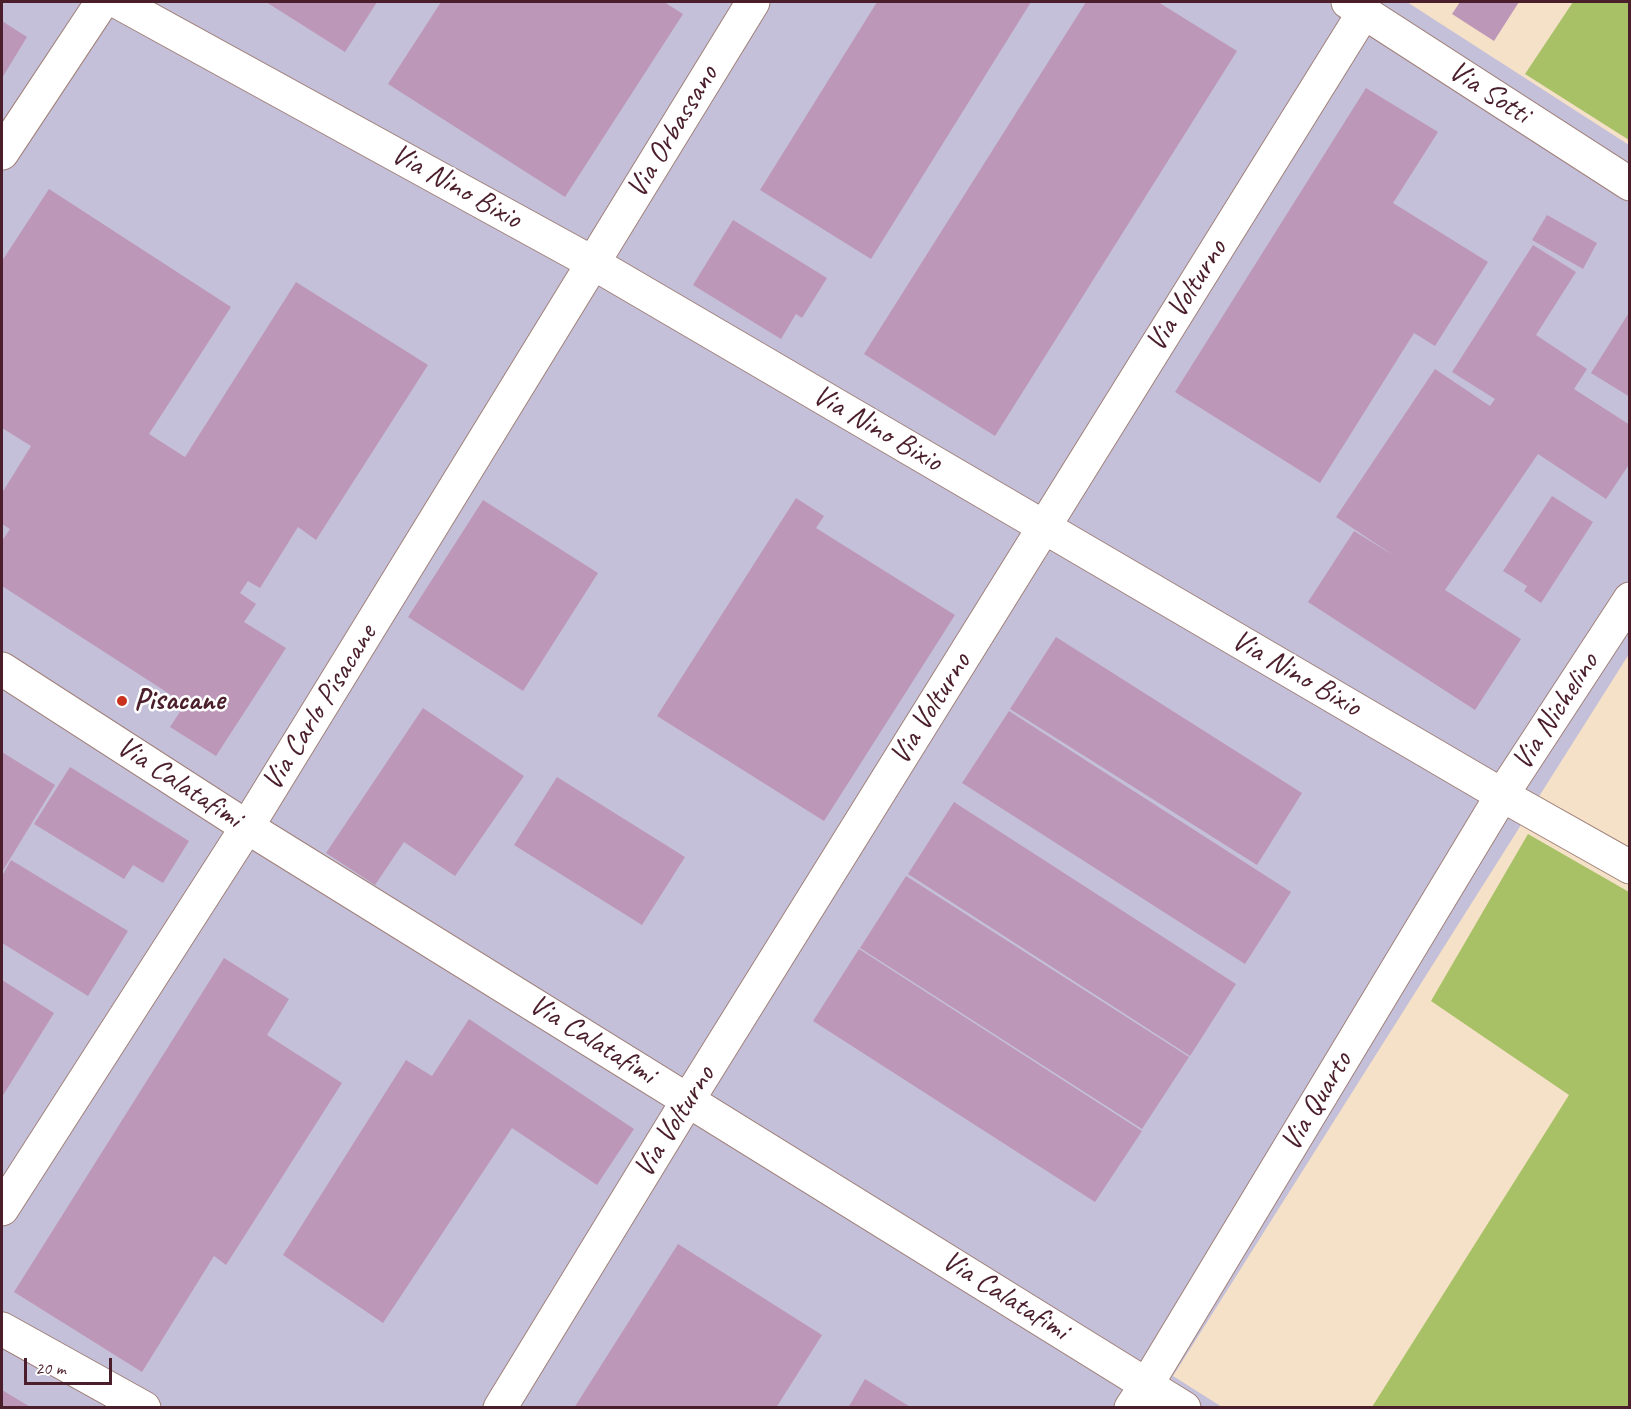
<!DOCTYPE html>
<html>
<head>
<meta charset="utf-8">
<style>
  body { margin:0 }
  #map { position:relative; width:1631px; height:1409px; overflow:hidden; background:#f5e1c7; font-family:Caveat,sans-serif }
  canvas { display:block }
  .frame { position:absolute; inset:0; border:3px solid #4a1f2b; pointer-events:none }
  .scale { position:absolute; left:24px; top:1358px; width:88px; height:27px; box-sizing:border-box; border:3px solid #4a1f2b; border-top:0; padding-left:8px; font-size:18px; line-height:21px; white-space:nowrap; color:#4a1f2b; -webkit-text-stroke:4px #fff; paint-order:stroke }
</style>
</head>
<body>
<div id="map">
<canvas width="1631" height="1409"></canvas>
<div class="frame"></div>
<div class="scale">20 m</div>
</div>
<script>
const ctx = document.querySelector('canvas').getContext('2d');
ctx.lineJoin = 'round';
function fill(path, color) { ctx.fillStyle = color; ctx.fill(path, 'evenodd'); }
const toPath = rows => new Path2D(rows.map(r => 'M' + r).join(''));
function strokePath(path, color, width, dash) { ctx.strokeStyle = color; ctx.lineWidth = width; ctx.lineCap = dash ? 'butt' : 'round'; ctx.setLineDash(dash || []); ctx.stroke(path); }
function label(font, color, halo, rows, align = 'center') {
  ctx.font = font + ' Caveat,sans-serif'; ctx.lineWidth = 5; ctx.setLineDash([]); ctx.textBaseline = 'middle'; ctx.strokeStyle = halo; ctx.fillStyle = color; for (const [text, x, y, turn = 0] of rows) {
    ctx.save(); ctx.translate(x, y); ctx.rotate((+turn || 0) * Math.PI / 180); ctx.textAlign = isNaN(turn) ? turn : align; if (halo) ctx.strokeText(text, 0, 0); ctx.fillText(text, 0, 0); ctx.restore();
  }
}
fill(toPath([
  [2,2,1407,2,1629,145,1629,654,1173,1376,1222,1407,2,1408]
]), '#c5c0da');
fill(toPath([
  [1573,2,1629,2,1629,140,1525,74],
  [1528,834,1629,892,1629,1407,1372,1407,1569,1095,1431,1001]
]), '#a8c166');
fill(toPath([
  [266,2,377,2,345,52],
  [441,2,664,2,683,14,565,197,388,84],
  [877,2,1031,2,871,259,760,190],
  [1086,2,1158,2,1237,51,995,436,864,354],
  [1460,2,1519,2,1494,41,1452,14],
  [2,21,27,37,2,78],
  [1366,88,1438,132,1393,203,1488,262,1435,346,1414,333,1320,483,1175,392],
  [49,189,231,307,149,434,185,457,296,282,428,365,316,540,298,527,260,588,248,581,240,593,256,604,244,622,286,648,216,756,170,727,185,704,2,586,2,541,10,529,2,524,2,493,31,446,2,428,2,261],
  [1547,215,1597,243,1583,269,1532,240],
  [733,220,827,278,802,318,796,314,781,339,693,285],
  [1533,245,1576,272,1536,335,1587,369,1574,389,1630,425,1630,463,1606,499,1538,454,1445,590,1521,639,1475,710,1308,602,1354,531,1396,557,1336,517,1435,369,1490,406,1495,399,1452,372],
  [1630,311,1630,397,1591,373],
  [1552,496,1593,522,1541,603,1524,591,1527,586,1503,571],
  [796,498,824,516,816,528,955,615,824,821,657,716],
  [483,500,598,573,523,691,408,617],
  [1056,637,1302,793,1257,865,1010,709],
  [423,708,524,776,455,876,404,842,375,885,326,853],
  [1009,711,1291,892,1245,964,962,783],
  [2,752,55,785,2,872],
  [70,767,189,841,163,883,133,865,124,879,34,824],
  [557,777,685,857,642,925,514,845],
  [954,802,1236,984,1190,1056,908,874],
  [11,860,128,931,88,996,2,943,2,876],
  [906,876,1189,1057,1142,1129,860,948],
  [859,949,1142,1131,1095,1202,813,1021],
  [224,958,289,999,267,1035,342,1083,226,1265,214,1256,142,1372,14,1292],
  [2,980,54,1013,2,1097],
  [469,1019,634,1129,597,1185,512,1128,383,1323,283,1255,406,1060,432,1076],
  [678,1244,822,1335,776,1408,574,1408],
  [865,1379,912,1408,848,1408],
  [2,1390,32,1408,2,1408]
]), '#bd97b8');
const minor = toPath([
  [118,2,593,263,1502,795,1630,867],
  [1348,2,1630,184],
  [2,153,102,2],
  [2,669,247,827,1184,1408],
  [2,1209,247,827,753,2],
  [2,1329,144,1408],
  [500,1408,688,1100,1364,12],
  [1131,1408,1147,1384,1502,795,1630,599]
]);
strokePath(minor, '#a08079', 35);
strokePath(minor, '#fff', 33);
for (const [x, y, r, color] of [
  [122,701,6,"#c8321e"]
]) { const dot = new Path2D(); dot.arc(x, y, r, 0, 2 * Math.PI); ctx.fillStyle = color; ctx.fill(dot); strokePath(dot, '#fff', 2); }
label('30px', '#4a1f2b', '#fff', [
  ["Via Sotti",1489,93,33],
  ["Via Orbassano",673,132,-59],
  ["Via Nino Bixio",456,187,29],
  ["Via Volturno",1187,296,-58],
  ["Via Nino Bixio",877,429,30],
  ["Via Nino Bixio",1296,674,30],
  ["Via Carlo Pisacane",320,708,-58],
  ["Via Volturno",931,709,-58],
  ["Via Nichelino",1556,712,-57],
  ["Via Calatafimi",179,783,33],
  ["Via Calatafimi",592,1040,32],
  ["Via Quarto",1317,1102,-59],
  ["Via Volturno",675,1122,-58],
  ["Via Calatafimi",1005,1296,32]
]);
label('bold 30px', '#4a1f2b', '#fff', [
  ["Pisacane",134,701]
], 'left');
</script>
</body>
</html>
